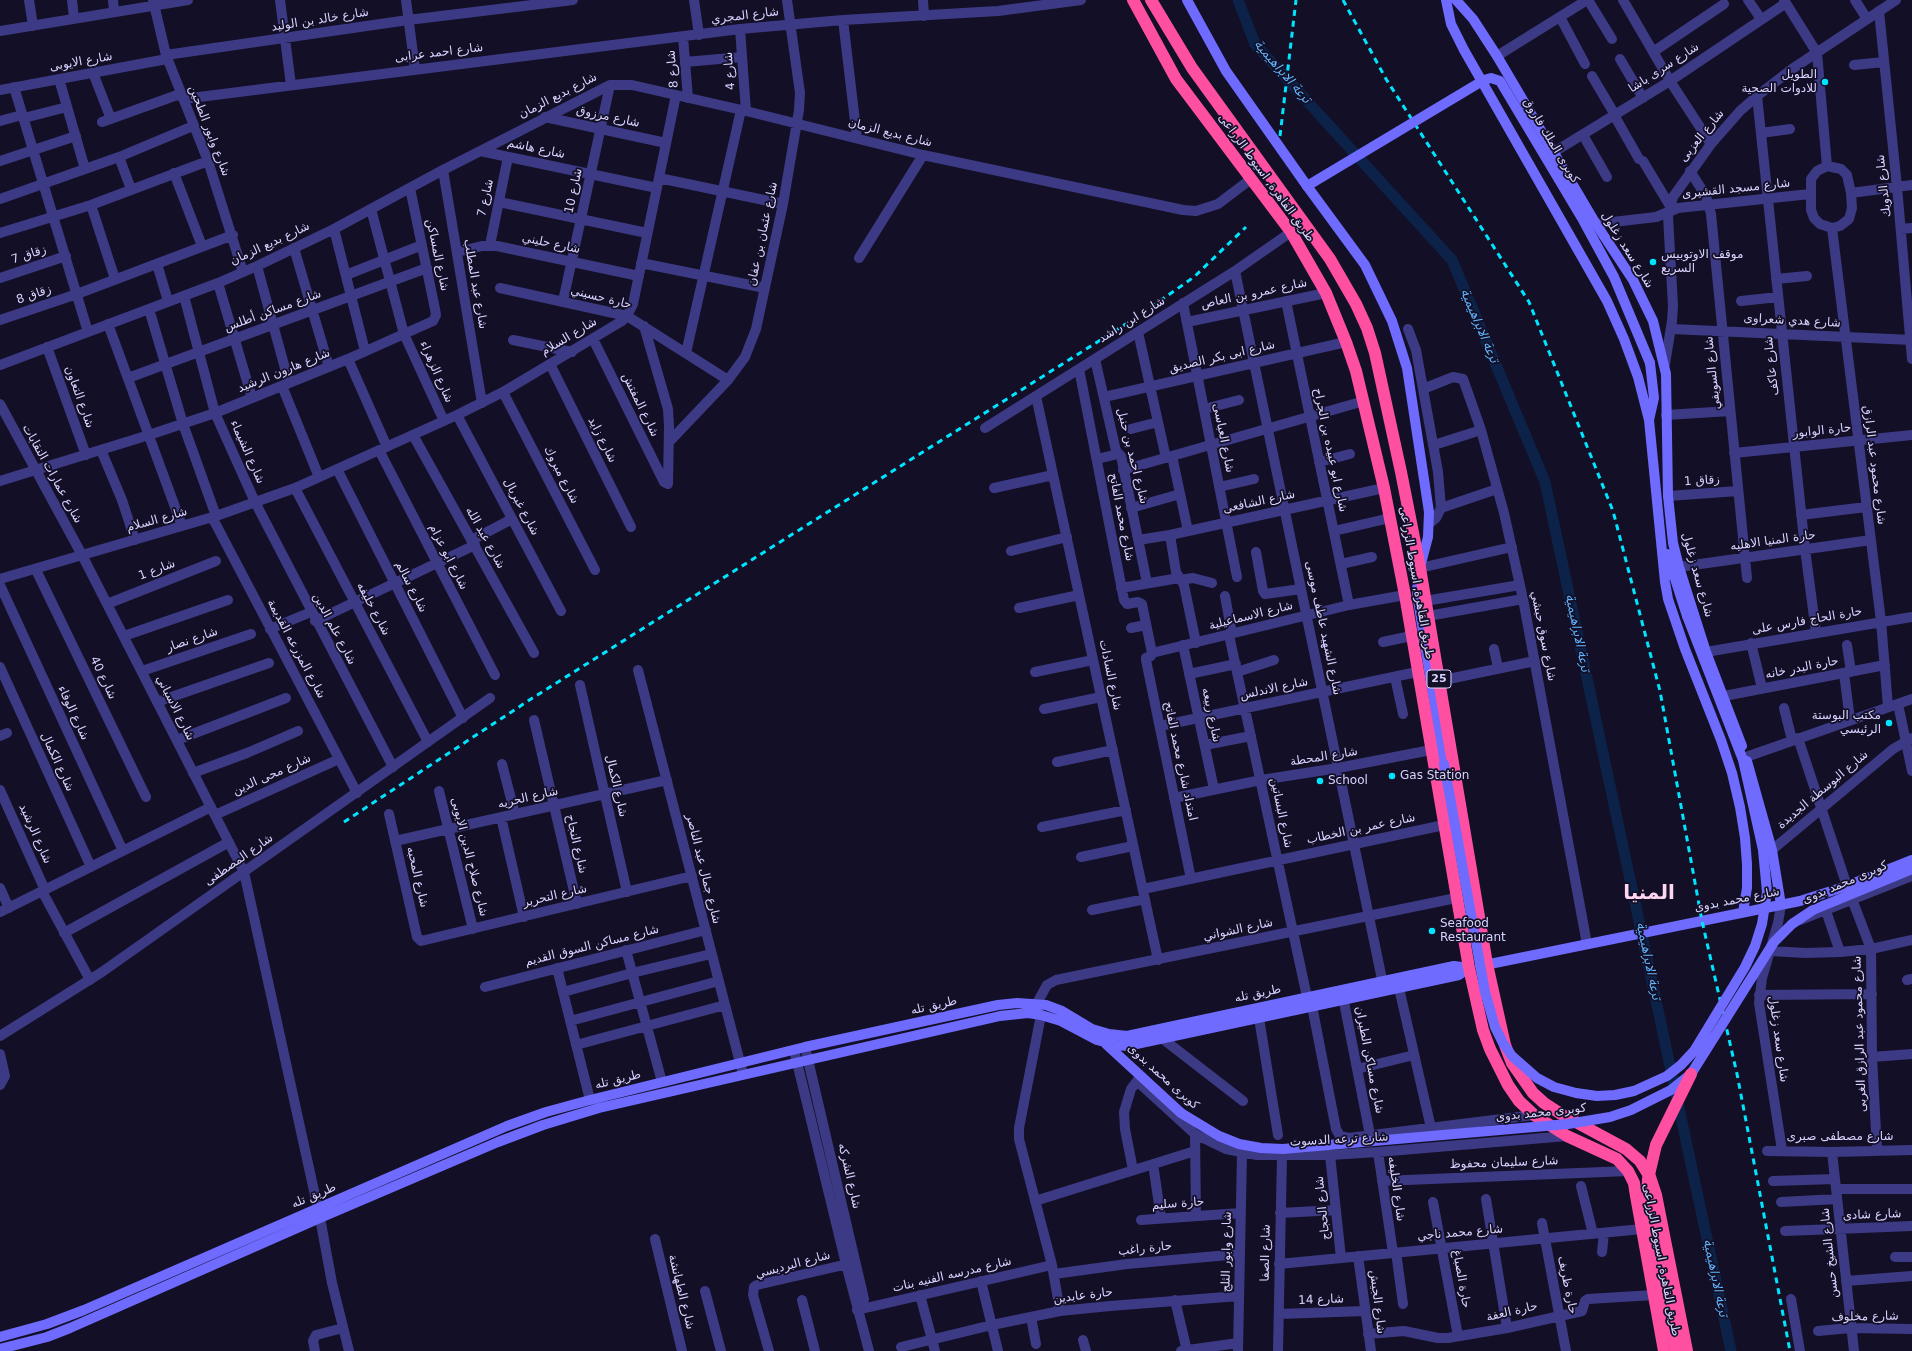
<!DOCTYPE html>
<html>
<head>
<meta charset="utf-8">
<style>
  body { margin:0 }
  canvas { display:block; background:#130f26 }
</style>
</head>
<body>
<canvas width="1912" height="1351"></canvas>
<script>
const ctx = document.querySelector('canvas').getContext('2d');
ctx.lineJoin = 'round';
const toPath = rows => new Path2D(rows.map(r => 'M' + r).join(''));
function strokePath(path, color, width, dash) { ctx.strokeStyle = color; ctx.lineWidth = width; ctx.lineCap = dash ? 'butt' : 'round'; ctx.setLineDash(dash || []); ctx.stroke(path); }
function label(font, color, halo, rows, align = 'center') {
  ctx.font = font + ' "DejaVu Sans","Noto Sans Arabic",sans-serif'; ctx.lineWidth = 3.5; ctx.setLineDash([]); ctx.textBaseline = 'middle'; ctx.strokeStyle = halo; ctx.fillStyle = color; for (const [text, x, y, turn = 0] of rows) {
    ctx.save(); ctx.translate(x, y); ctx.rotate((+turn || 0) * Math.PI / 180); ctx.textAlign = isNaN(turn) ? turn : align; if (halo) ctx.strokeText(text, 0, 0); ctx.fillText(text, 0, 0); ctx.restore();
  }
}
strokePath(toPath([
  [1238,0,1255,44,1452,260,1545,482,1731,1351]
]), '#0c2248', 11);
strokePath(toPath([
  [29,0,33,26],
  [72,0,74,18],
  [113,0,114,11],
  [153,0,166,55,208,161,243,272],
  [280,0,291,85],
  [406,0,415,69],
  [694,0,699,35],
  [923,0,924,16],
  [1588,0,1612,39],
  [1623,0,1670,81,1711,144],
  [1748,0,1761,19],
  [1784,0,1817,53,1827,166],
  [1855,0,1867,19],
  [1879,11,1897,187,1912,359],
  [1560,17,1585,64],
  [843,20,857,138],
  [740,29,746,111],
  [0,31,188,0],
  [683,37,688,98],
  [1653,52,1724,4],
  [166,55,408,20,573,0],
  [1497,56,1587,0],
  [1620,59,1643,98],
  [685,62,742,57],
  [1854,65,1884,62],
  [93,73,111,119],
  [1592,76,1615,115],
  [59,79,85,169],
  [14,87,88,332],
  [0,90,167,59],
  [1757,96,1805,549,1816,632],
  [183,99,740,29,843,20,998,11,1081,0],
  [1614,115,1639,159],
  [545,117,666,143],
  [24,118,67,107],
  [0,121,22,115],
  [102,122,180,94],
  [1761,133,1790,129],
  [1583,135,1607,177],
  [480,151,657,188],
  [1554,152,1670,81,1786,3],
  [119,157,131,189],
  [0,161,76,136],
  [1643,161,1670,206],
  [1827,166,1841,169,1847,175,1851,193,1852,208,1849,219,1840,226,1832,228,1820,224,1814,218,1811,210,1811,179,1817,171,1827,166],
  [443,170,482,403],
  [1690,171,1706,196,1711,214,1747,578],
  [174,173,202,246],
  [659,178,783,204],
  [1851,193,1912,185],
  [0,199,119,157,193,126],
  [499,202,647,233],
  [91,205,115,279],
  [371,209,404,334,444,421],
  [1596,224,1656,217,1678,208,1810,194],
  [1832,228,1881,621,1888,707],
  [334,229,365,351],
  [1901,229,1912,228],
  [0,233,91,205,208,161],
  [490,245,508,157],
  [294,248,329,367],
  [457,252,482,246,497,246,639,276],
  [859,258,923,155],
  [641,263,765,288],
  [157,264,168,301],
  [257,266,289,383],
  [1235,271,1384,989],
  [346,275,422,245],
  [0,278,66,256],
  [1776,279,1807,276],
  [218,283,252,398],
  [500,288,627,316,728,380],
  [184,296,215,413,255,502,393,767],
  [563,301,610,85],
  [1286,301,1349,605],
  [1741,301,1778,297],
  [1183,303,1237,577],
  [149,309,183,424,216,516],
  [0,320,77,294,233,235],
  [1187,322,1326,293],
  [108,324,182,526],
  [1408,329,1416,350,1438,472,1441,508,1436,518,1429,524],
  [1672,329,1912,340],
  [1138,332,1166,458],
  [593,339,664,482,668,484,669,426,668,409,644,326],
  [513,340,572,352],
  [47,347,86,455],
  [686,353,741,110],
  [348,359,387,447],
  [1095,359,1116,451,1121,456,1147,583],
  [550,364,631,527],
  [1665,364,1672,321,1673,306,1668,216,1673,197,1711,144,1740,111,1757,96,1792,69,1896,0],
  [0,365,218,283,257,266,334,229,443,170,610,85,632,85,746,111,923,155,1183,210,1196,211,1218,204,1251,179],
  [1079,369,1124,600,1127,604,1138,602,1142,604,1152,653],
  [128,378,427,268],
  [282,386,319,477],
  [1423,389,1453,377,1463,379,1481,430,1504,513,1523,599,1587,944],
  [503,392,595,570],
  [1036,396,1158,960],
  [1104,397,1346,342],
  [0,404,82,555,244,872,318,1209],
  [1204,409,1239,400],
  [457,415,561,611],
  [1666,415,1730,411],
  [985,428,1235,271,1291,232],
  [1131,429,1158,422],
  [413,435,534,653],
  [669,442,728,380,745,357,756,329,783,204,799,110,800,93,787,0],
  [1434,445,1481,430],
  [101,450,122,500,135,540],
  [379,450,495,675],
  [1734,453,1912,435],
  [1172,456,1188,531],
  [1097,459,1118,454],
  [1319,462,1350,454],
  [337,469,463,718],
  [1123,470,1364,401],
  [0,481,149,435,215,413,348,359,433,321,436,315,435,309,410,188],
  [1219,487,1254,479],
  [295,488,428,742],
  [994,488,1053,475],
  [1668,496,1738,491],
  [1131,508,1180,494],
  [1441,508,1497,489],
  [1801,515,1866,507],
  [212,517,357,793],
  [1334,531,1390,518],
  [1170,535,1176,572,1184,585,1196,643],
  [472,540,512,519],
  [1138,540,1170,535,1384,488],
  [1011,551,1067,537],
  [1256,552,1263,591,1265,594,1301,589],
  [1341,564,1372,557],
  [1679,567,1871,540],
  [1420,568,1512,547],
  [36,570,146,797],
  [0,579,216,516,295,488,457,415,503,392,622,321,627,316,633,304,676,95],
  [1180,580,1193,578,1212,583],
  [0,585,123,851],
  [1121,588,1179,578],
  [1225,596,1232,634],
  [1425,601,1520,585],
  [107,604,216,561],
  [1019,608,1079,595],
  [1428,616,1523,599],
  [315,621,475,545],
  [1131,628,1146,625],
  [270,629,311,612],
  [1229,635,1307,997],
  [124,636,228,600],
  [1383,642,1411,636],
  [1751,643,1762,688],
  [1183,645,1214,789],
  [1847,645,1851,672],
  [1494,649,1498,668],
  [1706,652,1912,617],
  [1152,653,1349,605,1405,595],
  [1152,653,1151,656,1146,658,1146,660,1191,879],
  [0,667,91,867],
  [638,670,743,1074],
  [142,671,251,634],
  [1035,672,1093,660],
  [1237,672,1274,660],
  [1844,673,1850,720],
  [1189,674,1236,664],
  [1395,677,1403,714],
  [1439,681,1535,661],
  [580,685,627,892],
  [1724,696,1885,665],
  [157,702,269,663],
  [1898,704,1912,771],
  [1784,708,1792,740],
  [1044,709,1101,697],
  [534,720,577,904],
  [1160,726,1417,672],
  [0,736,7,733],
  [1798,738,1847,886,1871,949,1872,1057,1877,1150],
  [177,740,286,698],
  [1205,745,1251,736],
  [1746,757,1912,699],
  [1057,762,1113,750],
  [502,764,515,814],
  [193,773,247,753,298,731],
  [0,790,45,890],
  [439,791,473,929],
  [1174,798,1261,780,1338,768,1431,750],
  [389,814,417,937,421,941,692,876],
  [215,815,339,759],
  [501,817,524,917],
  [1042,827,1126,810],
  [395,841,667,780],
  [1772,850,1893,749,1912,738],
  [1081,857,1133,846],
  [0,888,9,908],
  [1143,889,1444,825],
  [42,891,90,980],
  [1781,905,1778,923,1762,978,1759,1003,1782,1150],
  [1824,905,1840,952],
  [1092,910,1145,899],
  [0,912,211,807],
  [1800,920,1912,876],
  [64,933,229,842],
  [626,950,662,1082],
  [1770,951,1805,953,1840,952,1871,949,1912,940],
  [557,968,590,1100],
  [1907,980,1912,979],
  [485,987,706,930],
  [1399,988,1431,1128],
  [563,992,632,973,711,954],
  [1342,992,1370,1135],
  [1759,995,1872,994],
  [1037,1003,1047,985,1056,980,1456,898],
  [1312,1006,1336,1129,1340,1136,1349,1138,1534,1115],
  [1041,1015,1019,1128,1019,1139,1052,1265,1060,1311],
  [1259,1018,1278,1135],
  [570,1021,719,981],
  [0,1036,102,972,490,698],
  [1163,1039,1243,1101],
  [576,1045,725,1005],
  [805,1047,864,1299,863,1303,857,1310],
  [794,1050,846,1264,869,1351],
  [0,1054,5,1076,0,1085],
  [1872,1057,1912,1054],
  [1357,1069,1414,1055],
  [1137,1081,1195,1134,1226,1149,1257,1155,1330,1155,1378,1152,1567,1136],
  [1195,1134,1196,1216],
  [1767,1151,1832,1152,1912,1150],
  [1378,1152,1393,1253],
  [1832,1152,1854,1351],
  [1330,1155,1341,1258],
  [1153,1164,1161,1218],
  [1133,1170,1125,1129,1124,1112,1131,1089,1140,1077],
  [1382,1181,1628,1171],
  [1773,1181,1835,1179],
  [1581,1186,1593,1234],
  [1836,1189,1912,1189],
  [1486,1199,1507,1328],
  [1035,1201,1195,1151],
  [1433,1202,1458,1336],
  [1781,1202,1837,1199],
  [1280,1213,1336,1210],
  [320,1218,332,1283,349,1351],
  [1141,1220,1241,1213],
  [1542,1223,1566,1351],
  [1785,1231,1912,1226],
  [655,1239,682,1351],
  [1396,1252,1403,1304],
  [1602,1252,1604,1233],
  [1358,1256,1371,1351],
  [1895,1257,1912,1257],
  [1279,1264,1642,1229],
  [1054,1274,1127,1264,1240,1254],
  [981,1281,998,1351],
  [1846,1281,1912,1276],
  [705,1291,721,1351],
  [920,1295,935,1351],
  [1791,1299,1800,1351],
  [802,1300,815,1351],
  [1175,1300,1187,1351],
  [857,1310,1052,1265],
  [1279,1314,1365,1311],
  [1031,1317,1036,1344],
  [1818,1331,1850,1328,1912,1329],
  [1368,1334,1404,1331,1438,1338,1448,1338,1507,1328,1582,1311,1585,1301,1588,1299,1654,1295],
  [1083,1340,1086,1351],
  [901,1347,992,1325,1060,1311,1110,1306,1239,1296],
  [315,1351,313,1341,316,1335,343,1328],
  [769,1351,753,1295,754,1287,757,1285,852,1263],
  [1181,1351,1238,1343],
  [1238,1351,1242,1153],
  [1278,1351,1282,1156]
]), '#3d3a85', 10);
strokePath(toPath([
  [1446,0,1451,24,1464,50,1607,301,1624,339,1638,377,1649,420,1665,582,1668,599,1685,649,1721,740,1732,773,1740,807,1745,838,1747,864,1747,888,1743,912],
  [1456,0,1473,19,1497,56,1596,224,1633,280,1653,321,1666,374,1668,496,1673,543,1679,567,1706,652,1742,746],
  [1307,186,1365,265,1392,321,1407,368,1429,512,1428,537,1418,575,1417,594,1444,764],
  [1649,420,1654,398,1650,363],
  [1667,554,1687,616],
  [1747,761,1772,850,1781,905],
  [1480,966,1800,901,1847,886,1912,860],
  [1106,1044,1181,1113],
  [0,1337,47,1324,84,1310,507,1126,546,1112,590,1100,805,1047,998,1005,1017,1003,1046,1005,1062,1011,1092,1029,1109,1034,1127,1036,1454,966,1469,968],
  [0,1349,47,1337,70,1328,320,1218,498,1142,543,1125,599,1108,1000,1016,1028,1013,1041,1015,1061,1021,1097,1040,1116,1045,1127,1046,1459,975,1469,968]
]), '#6f6bff', 10);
strokePath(toPath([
  [1133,0,1176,79,1291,232,1326,293,1346,342,1356,371,1384,488,1405,595,1469,968,1483,1030,1490,1049,1508,1085,1519,1101,1534,1115,1567,1136,1617,1159,1628,1171,1634,1183,1636,1196,1664,1351],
  [1151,0,1192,68,1330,259,1356,304,1367,328,1375,353,1401,472,1420,568,1487,964,1505,1045,1512,1063,1533,1093,1544,1103,1561,1114,1626,1149,1640,1161,1650,1177,1656,1195,1687,1351]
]), '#ff4fa3', 12);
strokePath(toPath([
  [1343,0,1386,79,1529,302,1613,511,1660,691,1702,921,1737,1074,1790,1351],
  [1280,136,1296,0],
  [344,822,531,699,1137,317,1194,277,1246,227]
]), '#00e5ff', 3, [6, 5]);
strokePath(toPath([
  [1187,0,1226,71,1307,186,1484,80,1491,78,1500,81,1583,220,1614,277,1650,363],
  [1444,764,1485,992,1495,1027,1503,1043,1512,1056,1537,1078,1554,1087,1576,1093,1597,1096,1615,1095,1634,1091,1667,1076,1681,1065,1694,1051,1745,967,1755,946,1762,924,1767,892,1763,850,1743,760,1687,616],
  [1181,1113,1219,1136,1239,1144,1261,1148,1283,1149,1568,1124,1610,1117,1631,1110,1671,1090,1691,1074,1774,942,1792,924,1813,910,1912,869]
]), '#6f6bff', 10);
strokePath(toPath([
  [1676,1351,1651,1231,1647,1196,1648,1179,1656,1145,1691,1074]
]), '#ff4fa3', 12);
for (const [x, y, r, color] of [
  [1825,82,4,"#00e5ff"],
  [1653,262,4,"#00e5ff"],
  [1889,723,4,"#00e5ff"],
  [1392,776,4,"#00e5ff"],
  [1320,781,4,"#00e5ff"],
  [1432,931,4,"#00e5ff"]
]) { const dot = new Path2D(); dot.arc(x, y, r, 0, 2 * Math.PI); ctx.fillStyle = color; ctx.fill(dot); strokePath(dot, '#130f26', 1.5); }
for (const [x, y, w] of [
  [1439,679,24]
]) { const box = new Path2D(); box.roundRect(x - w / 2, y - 9, w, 18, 3); ctx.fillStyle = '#130f26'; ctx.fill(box); strokePath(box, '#d9d4ff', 1); }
label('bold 11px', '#d9d4ff', null, [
  ["25",1439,679]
]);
label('12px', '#d9d4ff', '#130f26', [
  ["شارع المجري",745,16,-7],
  ["شارع خالد بن الوليد",320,20,-9],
  ["شارع احمد عرابى",439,53,-7],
  ["شارع الايوبى",81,62,-10],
  ["شارع سرى باشا",1664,68,-33],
  ["شارع 8",673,69,-95],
  ["شارع 4",730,71,-94],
  ["شارع بديع الزمان",558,96,-27],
  ["شارع مرزوق",608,117,12],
  ["شارع وابور الطحين",209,131,69],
  ["شارع بديع الزمان",890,133,14],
  ["شارع العزبى",1702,136,-51],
  ["كوبرى الملك فاروق",1551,141,59],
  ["شارع هاشم",536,149,12],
  ["طريق القاهرة, اسيوط الزراعى",1266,178,54],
  ["شارع الدويك",1884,186,-96],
  ["شارع مسجد القشيرى",1736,189,-6],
  ["شارع 10",574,191,-78],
  ["شارع 7",486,198,-78],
  ["شارع عثمان بن عفان",763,234,-78],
  ["شارع بديع الزمان",270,244,-25],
  ["شارع حليني",551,244,12],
  ["شارع سعد زغلول",1627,250,58],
  ["زقاق 7",29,255,-18],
  ["شارع المساكن",437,255,78],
  ["شارع عبد المطلب",475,284,80],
  ["شارع عمرو بن العاص",1254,294,-12],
  ["زقاق 8",34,295,-19],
  ["حارة حسيني",601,298,14],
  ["شارع مساكن أطلس",273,311,-20],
  ["شارع ابن راشد",1132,320,-32],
  ["شارع هدي شعراوى",1792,321,3],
  ["شارع السلام",569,337,-31],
  ["شارع ابى بكر الصديق",1222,357,-13],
  ["شارع عاكف",1772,366,-96],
  ["شارع هارون الرشيد",284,371,-22],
  ["شارع الزهراء",436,372,66],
  ["شارع السويفي",1713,373,-96],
  ["شارع التعاون",79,397,70],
  ["شارع المفتش",640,405,64],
  ["حارة الوابور",1822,431,-6],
  ["شارع العباسى",1223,438,79],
  ["شارع زايد",602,440,63],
  ["شارع ابو عبيده بن الجراح",1330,450,78],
  ["شارع الشيماء",247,452,66],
  ["شارع احمد بن حنبل",1132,456,76],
  ["شارع محمود عبد الرازق",1874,465,83],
  ["شارع عمارات النقابات",52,474,61],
  ["شارع مبروك",561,475,63],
  ["زقاق 1",1702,481,-4],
  ["شارع الشافعى",1259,502,-12],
  ["شارع غبريال",521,507,62],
  ["شارع محمد الفاتح",1121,517,79],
  ["شارع السلام",157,520,-16],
  ["شارع عبد الله",485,538,61],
  ["حارة المنيا الاهليه",1773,541,-8],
  ["شارع ابو عزام",448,557,63],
  ["شارع 1",157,570,-21],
  ["شارع سعد زغلول",1697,575,74],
  ["طريق القاهرة, اسيوط الزراعى",1416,583,80],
  ["شارع سالم",411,587,63],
  ["شارع خليفه",373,609,62],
  ["شارع الاسماعيلية",1251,616,-14],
  ["حارة الحاج فارس على",1807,621,-10],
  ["شارع الشهيد عاطف موسى",1323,628,78],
  ["شارع علم الدين",334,629,62],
  ["شارع سوق حبشي",1543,636,79],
  ["شارع نصار",192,640,-19],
  ["شارع المزرعه القديمة",296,649,62],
  ["حارة البدر خانه",1802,668,-11],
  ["شارع السادات",1110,675,78],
  ["شارع 40",103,678,64],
  ["شارع الاندلس",1274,689,-12],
  ["شارع الاسباني",175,708,63],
  ["شارع الوفاء",73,713,65],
  ["شارع ربيعه",1211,715,78],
  ["شارع المحطة",1324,757,-9],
  ["امتداد شارع محمد الفاتح",1180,761,78],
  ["شارع الكمال",57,762,65],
  ["شارع محى الدين",272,775,-24],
  ["شارع الكمال",616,786,77],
  ["شارع البوسطة الجديدة",1823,790,-40],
  ["شارع الحريه",528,798,-13],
  ["شارع البساتين",1281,813,78],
  ["شارع عمر بن الخطاب",1361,829,-12],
  ["شارع الرشيد",35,834,66],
  ["شارع النجاح",576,844,77],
  ["شارع صلاح الدين الايوبى",469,857,76],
  ["شارع المصطفى",239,860,-35],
  ["شارع جمال عبد الناصر",703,869,76],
  ["شارع المحبه",417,877,77],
  ["كوبرى محمد بدوى",1845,883,-23],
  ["شارع التحرير",555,896,-13],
  ["شارع محمد بدوى",1737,900,-11],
  ["شارع الشواني",1238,930,-12],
  ["شارع مساكن السوق القديم",592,946,-14],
  ["طريق تله",1258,994,-12],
  ["طريق تله",934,1006,-13],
  ["شارع محمود عبد الرازق الغربى",1860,1034,-92],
  ["شارع سعد زغلول",1778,1039,82],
  ["شارع مساكن الطيران",1369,1060,79],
  ["كوبرى محمد بدوى",1163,1077,42],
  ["طريق تله",618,1080,-14],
  ["كوبرى محمد بدوى",1541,1113,-6],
  ["شارع مصطفى صبرى",1840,1137],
  ["شارع ترعه الدسوت",1339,1140,-3],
  ["شارع سليمان محفوظ",1504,1163,-2],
  ["شارع الشركه",849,1176,77],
  ["شارع الخليفه",1396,1189,82],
  ["طريق تله",314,1196,-23],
  ["حارة سليم",1178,1204,-4],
  ["شارع الحجاج",1323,1208,-96],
  ["شارع شادى",1872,1215,-2],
  ["شارع محمد ناجي",1460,1233,-5],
  ["حارة راغب",1145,1249,-6],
  ["شارع وابور الثلج",1227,1252,-89],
  ["شارع الصفا",1266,1253,-89],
  ["شارع الشيخ حسن",1830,1253,-96],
  ["طريق القاهرة, اسيوط الزراعى",1661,1260,79],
  ["شارع البرديسي",793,1265,-15],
  ["شارع مدرسه الفنيه بنات",952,1275,-13],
  ["حارة الصباغ",1461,1279,80],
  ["حارة ظريف",1567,1285,79],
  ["شارع الطهانشة",681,1292,76],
  ["حارة عابدين",1083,1296,-7],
  ["شارع 14",1321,1300,-2],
  ["شارع الجيش",1377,1302,83],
  ["حارة العفة",1512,1312,-13],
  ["شارع مخلوف",1865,1317,-1]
]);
label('12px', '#d9d4ff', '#130f26', [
  ["الطويل",1817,75,"right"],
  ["للادوات الصحية",1817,89,"right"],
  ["موقف الاوتوبيس",1661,255],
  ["السريع",1661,269],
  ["مكتب البوستة",1881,716,"right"],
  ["الرئيسي",1881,730,"right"],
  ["Gas Station",1400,776],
  ["School",1328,781],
  ["Seafood",1440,924],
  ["Restaurant",1440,938]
], 'left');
label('italic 13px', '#62b6ff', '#130f26', [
  ["ترعة الابراهيمية",1282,72,49],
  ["ترعة الابراهيمية",1479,326,67],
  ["ترعة الابراهيمية",1577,633,78],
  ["ترعة الابراهيمية",1648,961,78],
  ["ترعة الابراهيمية",1715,1278,78]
]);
label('bold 20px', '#ffd6f0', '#130f26', [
  ["المنيا",1649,894]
]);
</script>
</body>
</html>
